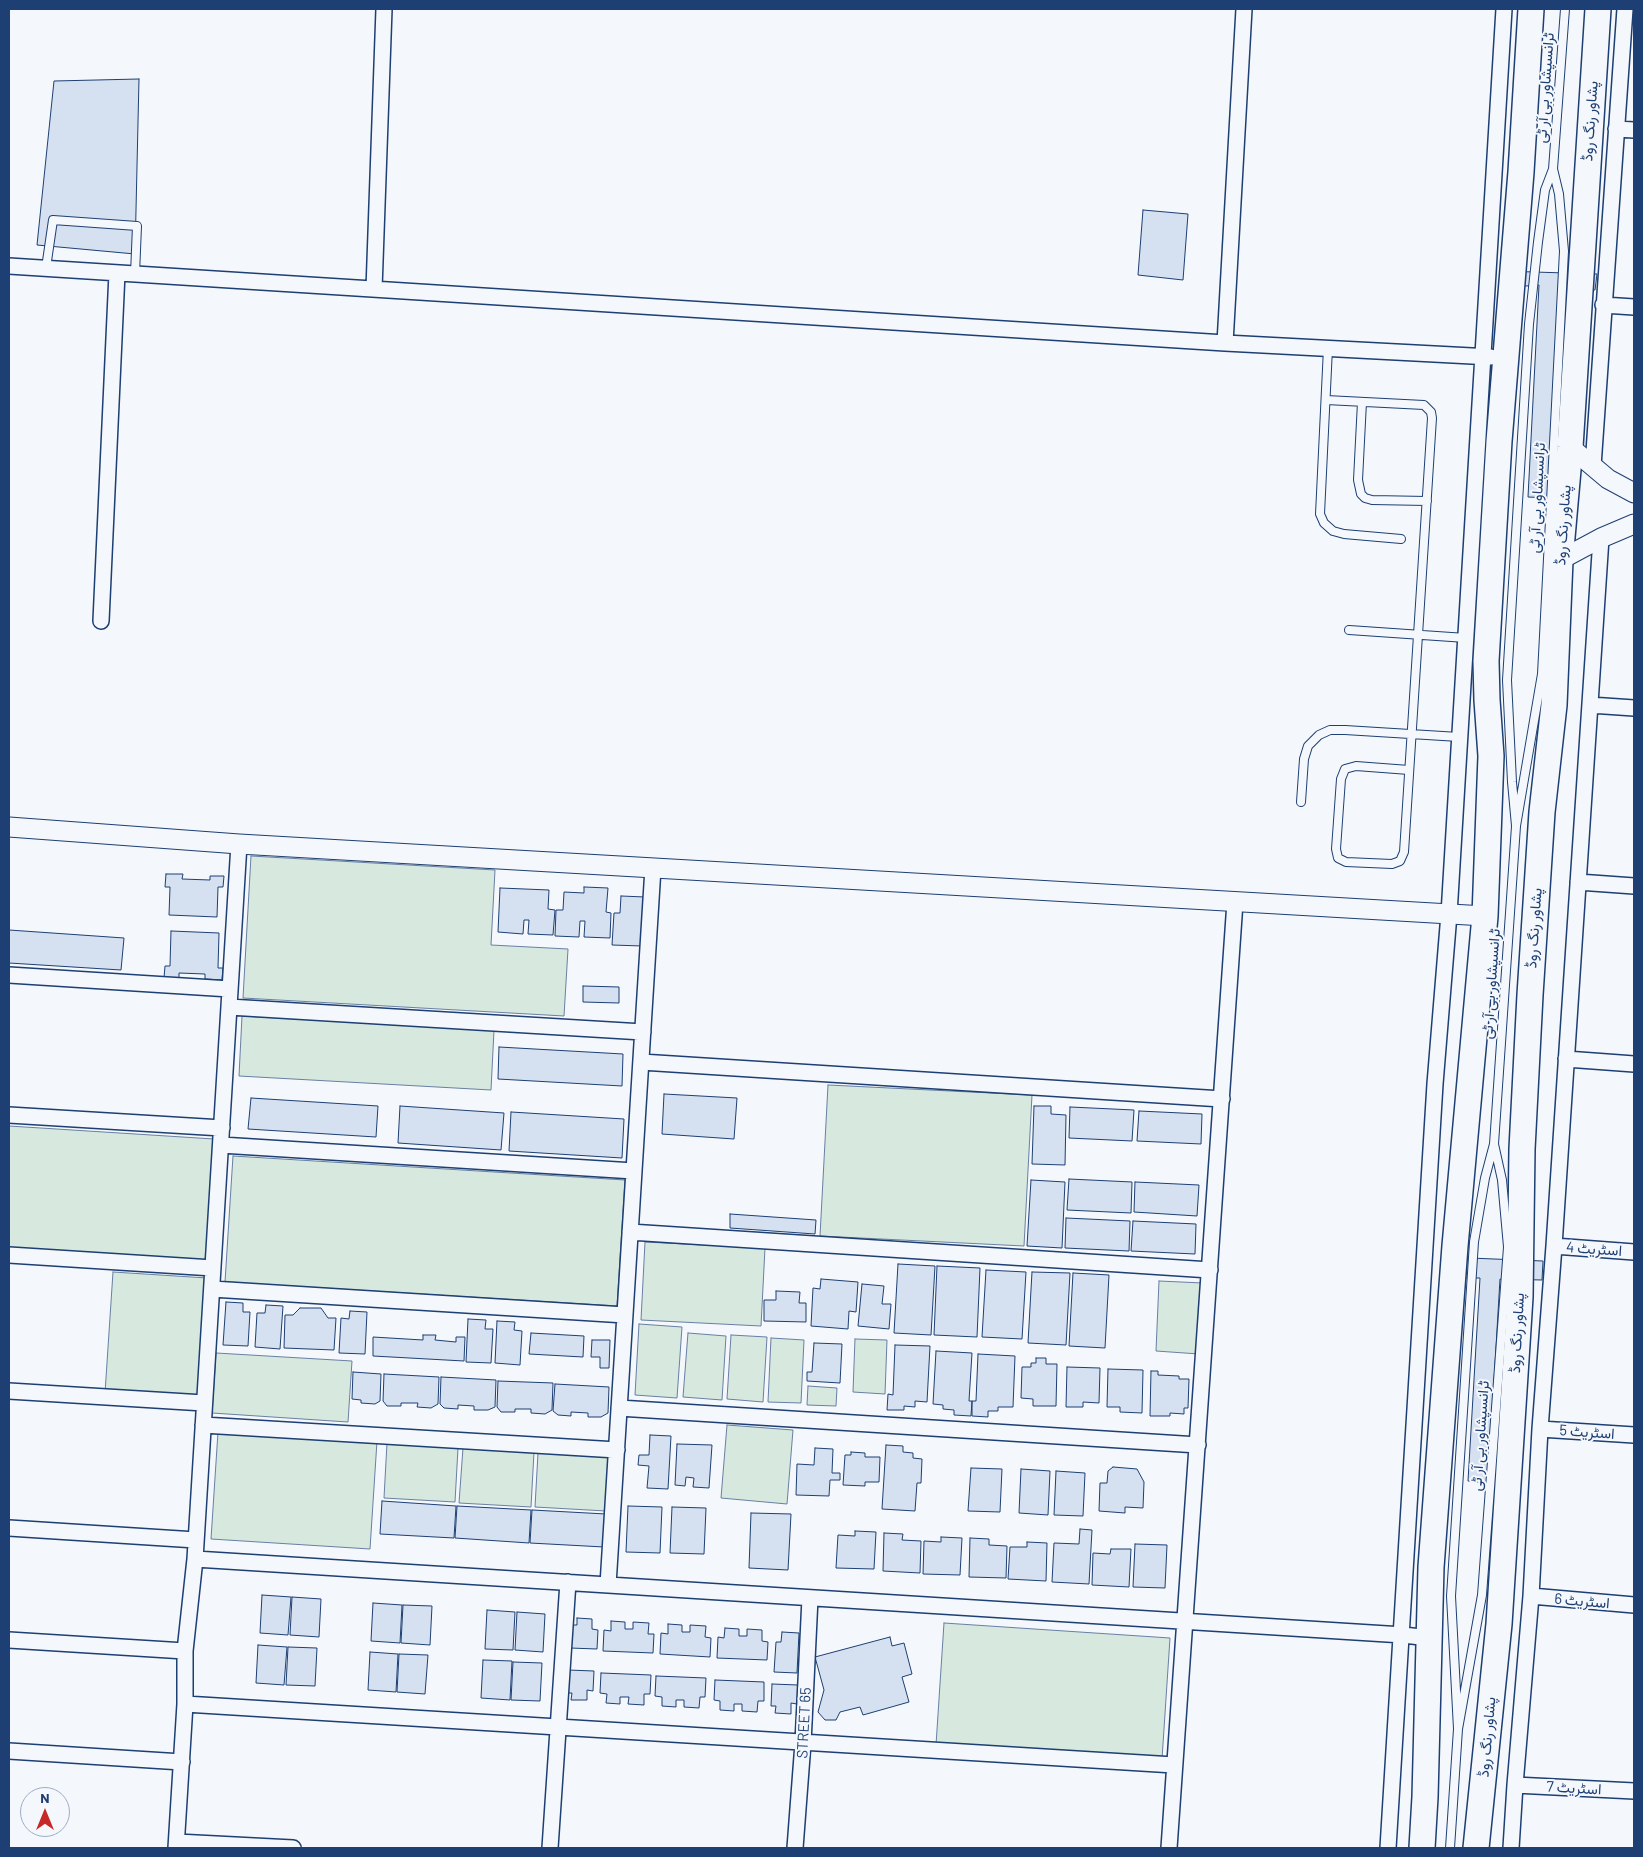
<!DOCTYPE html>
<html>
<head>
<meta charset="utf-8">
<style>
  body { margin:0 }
  #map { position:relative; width:1643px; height:1857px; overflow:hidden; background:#f4f7fb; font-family:Barlow,sans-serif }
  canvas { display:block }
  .frame { position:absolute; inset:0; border:10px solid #1d3f73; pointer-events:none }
  .north { position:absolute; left:20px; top:1787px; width:50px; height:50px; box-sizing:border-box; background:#f4f7fb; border:1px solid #9eadc5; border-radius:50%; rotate:0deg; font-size:14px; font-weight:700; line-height:20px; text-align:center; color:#1d3f73 }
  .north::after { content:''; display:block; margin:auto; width:18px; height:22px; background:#c62828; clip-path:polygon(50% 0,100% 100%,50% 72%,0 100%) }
</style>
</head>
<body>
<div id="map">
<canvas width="1643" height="1857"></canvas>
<div class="frame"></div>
<div class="north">N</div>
</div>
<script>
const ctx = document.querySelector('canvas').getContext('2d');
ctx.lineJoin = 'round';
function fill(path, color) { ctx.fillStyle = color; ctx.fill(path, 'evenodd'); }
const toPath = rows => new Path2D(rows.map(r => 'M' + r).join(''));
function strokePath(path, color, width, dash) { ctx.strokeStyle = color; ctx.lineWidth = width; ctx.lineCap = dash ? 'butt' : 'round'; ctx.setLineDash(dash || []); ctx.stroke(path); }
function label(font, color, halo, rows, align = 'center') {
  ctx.font = font + ' Barlow,Vazirmatn,sans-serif'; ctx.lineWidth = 4; ctx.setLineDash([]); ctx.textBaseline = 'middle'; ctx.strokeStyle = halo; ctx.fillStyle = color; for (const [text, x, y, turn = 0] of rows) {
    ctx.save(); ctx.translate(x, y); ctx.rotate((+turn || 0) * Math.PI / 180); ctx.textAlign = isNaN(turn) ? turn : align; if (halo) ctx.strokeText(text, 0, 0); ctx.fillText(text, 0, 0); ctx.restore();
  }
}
const green = toPath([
  [251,856,495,870,491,945,568,949,564,1016,243,998,251,856],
  [242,1016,494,1030,491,1090,239,1076,242,1016],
  [828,1085,1032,1095,1024,1246,820,1236,828,1085],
  [9,1126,214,1139,207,1261,9,1249,9,1126],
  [233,1156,625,1180,617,1306,225,1282,233,1156],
  [645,1242,765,1248,761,1326,641,1320,645,1242],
  [113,1272,207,1278,200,1399,105,1393,113,1272],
  [1159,1281,1203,1283,1199,1354,1156,1351,1159,1281],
  [639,1324,682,1327,677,1398,635,1395,639,1324],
  [688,1333,726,1336,722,1400,683,1397,688,1333],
  [731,1335,767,1337,763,1402,727,1399,731,1335],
  [771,1338,804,1340,801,1403,768,1402,771,1338],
  [855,1339,887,1340,885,1394,853,1392,855,1339],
  [216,1353,352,1361,348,1422,212,1413,216,1353],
  [808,1386,837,1388,836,1406,807,1405,808,1386],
  [727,1425,793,1430,787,1504,721,1498,727,1425],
  [218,1432,377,1441,370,1549,211,1539,218,1432],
  [387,1443,458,1448,455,1502,384,1498,387,1443],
  [463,1448,534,1452,531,1507,459,1503,463,1448],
  [538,1453,609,1457,606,1511,535,1507,538,1453],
  [944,1623,1170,1638,1162,1759,936,1745,944,1623]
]);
fill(green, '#d7e8df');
strokePath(green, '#687fa3', 1);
const building = toPath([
  [139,79,135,254,37,245,54,81,139,79],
  [1143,210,1188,214,1183,280,1138,275,1143,210],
  [1503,271,1597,274,1595,290,1560,287,1549,498,1528,497,1539,285,1500,288,1503,271],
  [166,874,183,874,182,879,210,880,210,876,224,876,223,887,218,887,217,917,169,915,170,887,165,887,166,874],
  [584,887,608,888,606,912,611,913,610,938,584,937,585,921,580,921,579,937,555,936,556,910,563,910,564,892,584,893,584,887],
  [500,888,549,890,548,909,555,910,553,935,528,934,529,920,524,920,523,934,498,932,500,888],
  [621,896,645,897,642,946,612,945,614,913,620,913,621,896],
  [9,930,124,938,121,970,9,963,9,930],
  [171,931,219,933,218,968,223,968,222,980,205,979,205,974,179,973,179,978,164,978,165,966,170,966,171,931],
  [583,986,619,987,619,1003,583,1002,583,986],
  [499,1047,623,1054,622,1086,498,1079,499,1047],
  [664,1094,737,1098,734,1139,662,1134,664,1094],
  [251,1098,378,1106,376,1137,248,1129,251,1098],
  [400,1106,504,1113,501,1150,398,1143,400,1106],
  [1034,1106,1051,1106,1051,1114,1066,1115,1065,1165,1032,1164,1034,1106],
  [1070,1107,1134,1110,1132,1141,1069,1138,1070,1107],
  [1139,1111,1202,1114,1201,1144,1137,1141,1139,1111],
  [511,1112,624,1119,622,1158,509,1151,511,1112],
  [1069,1179,1132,1182,1131,1213,1067,1210,1069,1179],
  [1031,1180,1065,1182,1062,1248,1027,1246,1031,1180],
  [1135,1182,1199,1185,1197,1216,1134,1212,1135,1182],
  [730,1214,816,1220,815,1234,730,1228,730,1214],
  [1066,1218,1130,1221,1129,1251,1065,1248,1066,1218],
  [1133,1221,1196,1224,1195,1254,1131,1251,1133,1221],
  [1445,1257,1543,1261,1542,1280,1500,1279,1488,1483,1468,1481,1480,1278,1444,1278,1445,1257],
  [898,1264,935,1266,931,1335,894,1333,898,1264],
  [937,1266,980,1268,977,1337,934,1335,937,1266],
  [986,1270,1026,1272,1022,1339,982,1337,986,1270],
  [1032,1272,1070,1273,1066,1345,1028,1343,1032,1272],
  [1073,1273,1109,1275,1105,1348,1069,1346,1073,1273],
  [821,1279,858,1282,856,1312,849,1311,848,1329,811,1326,813,1288,820,1289,821,1279],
  [862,1284,884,1286,882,1304,891,1304,889,1329,858,1326,862,1284],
  [776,1291,800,1292,799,1303,806,1303,806,1322,764,1321,764,1300,776,1300,776,1291],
  [226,1302,243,1303,243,1312,250,1312,248,1346,223,1345,226,1302],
  [266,1305,283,1306,280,1349,255,1347,257,1313,265,1313,266,1305],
  [300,1308,321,1308,328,1318,336,1318,334,1350,284,1348,285,1315,293,1315,300,1308],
  [350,1311,367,1312,365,1354,339,1353,341,1318,349,1319,350,1311],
  [468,1319,486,1320,485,1329,493,1329,491,1363,466,1362,468,1319],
  [497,1321,515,1322,514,1330,522,1331,520,1365,495,1363,497,1321],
  [531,1333,584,1336,583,1357,529,1354,531,1333],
  [423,1335,436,1335,435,1340,456,1342,456,1337,465,1337,464,1361,373,1356,373,1337,423,1340,423,1335],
  [592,1340,610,1340,609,1368,600,1368,600,1357,591,1357,592,1340],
  [814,1343,842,1344,840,1383,807,1381,807,1372,812,1372,814,1343],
  [895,1345,930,1346,927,1402,915,1401,915,1407,904,1406,904,1410,887,1410,888,1394,893,1395,895,1345],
  [936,1351,972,1353,969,1401,972,1401,971,1416,954,1415,954,1410,943,1409,943,1405,933,1404,936,1351],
  [978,1354,1015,1356,1013,1407,998,1407,998,1411,988,1411,988,1417,972,1416,972,1401,976,1401,978,1354],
  [1036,1358,1046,1358,1046,1364,1057,1364,1056,1406,1033,1406,1033,1399,1021,1398,1022,1367,1031,1367,1031,1363,1036,1363,1036,1358],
  [1067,1367,1100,1368,1099,1403,1083,1402,1083,1407,1066,1407,1067,1367],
  [1108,1369,1143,1370,1142,1413,1120,1412,1120,1407,1107,1407,1108,1369],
  [1151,1371,1158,1371,1158,1375,1179,1376,1179,1379,1189,1379,1188,1408,1184,1408,1184,1414,1170,1413,1170,1416,1150,1416,1151,1371],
  [353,1372,381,1374,380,1401,375,1404,361,1403,361,1400,352,1399,353,1372],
  [384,1374,439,1377,438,1404,431,1408,417,1407,418,1403,401,1403,401,1406,387,1406,383,1401,384,1374],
  [441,1377,496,1380,495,1407,488,1410,474,1410,474,1406,458,1405,458,1409,444,1408,440,1404,441,1377],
  [498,1381,553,1383,552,1410,545,1414,531,1413,531,1409,515,1409,515,1412,501,1412,497,1407,498,1381],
  [555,1384,609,1387,608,1413,601,1417,588,1417,588,1413,571,1412,571,1416,558,1415,553,1411,555,1384],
  [650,1435,671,1436,668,1489,647,1488,649,1466,638,1465,639,1455,649,1455,650,1435],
  [677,1444,712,1445,709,1488,693,1487,694,1478,686,1477,685,1486,675,1485,677,1444],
  [886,1445,903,1446,903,1452,913,1453,913,1458,922,1459,921,1483,917,1483,915,1511,882,1509,886,1445],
  [815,1448,833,1449,832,1473,840,1473,840,1480,830,1480,829,1496,796,1495,797,1464,814,1465,815,1448],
  [851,1452,865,1453,865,1457,880,1457,879,1482,865,1482,865,1486,843,1485,845,1455,851,1455,851,1452],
  [1113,1467,1137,1469,1144,1482,1143,1508,1125,1507,1125,1513,1099,1511,1100,1483,1107,1483,1108,1471,1113,1467],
  [971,1468,1002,1469,1000,1512,968,1511,971,1468],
  [1021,1469,1050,1471,1048,1515,1019,1513,1021,1469],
  [1056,1471,1085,1473,1083,1516,1054,1515,1056,1471],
  [382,1501,456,1506,454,1538,380,1534,382,1501],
  [457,1506,531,1510,529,1543,455,1538,457,1506],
  [628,1506,662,1507,660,1553,626,1552,628,1506],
  [672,1507,706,1508,704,1554,670,1553,672,1507],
  [532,1510,606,1514,604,1547,530,1543,532,1510],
  [751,1513,791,1514,788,1570,749,1568,751,1513],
  [1080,1529,1092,1530,1089,1584,1052,1582,1054,1543,1079,1544,1080,1529],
  [855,1531,876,1532,874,1569,836,1568,838,1535,855,1536,855,1531],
  [884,1533,903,1534,902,1540,921,1541,920,1573,883,1571,884,1533],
  [941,1537,962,1538,960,1575,923,1574,924,1541,941,1542,941,1537],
  [970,1538,989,1539,989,1545,1007,1546,1006,1578,969,1577,970,1538],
  [1027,1542,1047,1543,1046,1581,1008,1579,1010,1547,1027,1547,1027,1542],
  [1135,1544,1167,1545,1165,1588,1133,1587,1135,1544],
  [1111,1549,1131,1549,1129,1587,1092,1585,1093,1553,1110,1554,1111,1549],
  [262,1595,291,1597,288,1635,260,1633,262,1595],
  [292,1597,321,1599,319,1637,290,1635,292,1597],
  [373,1603,402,1605,400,1643,371,1641,373,1603],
  [403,1605,432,1606,430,1645,401,1643,403,1605],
  [487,1610,515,1612,513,1650,485,1649,487,1610],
  [517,1612,545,1614,543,1652,515,1650,517,1612],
  [577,1618,592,1619,592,1629,598,1630,597,1649,570,1648,571,1625,577,1625,577,1618],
  [611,1621,625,1622,625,1629,633,1629,633,1622,649,1623,648,1634,654,1634,653,1653,603,1651,604,1630,611,1631,611,1621],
  [668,1624,682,1625,682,1632,690,1632,690,1625,706,1626,705,1637,711,1638,710,1657,660,1654,661,1633,668,1634,668,1624],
  [725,1628,739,1629,739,1636,747,1636,747,1629,762,1630,762,1641,768,1642,767,1660,717,1658,718,1637,724,1638,725,1628],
  [782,1632,799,1633,797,1673,774,1672,776,1642,781,1642,782,1632],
  [890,1637,892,1646,904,1643,912,1674,902,1677,909,1702,863,1715,860,1707,840,1712,836,1720,825,1720,818,1712,824,1690,815,1657,890,1637],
  [258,1645,287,1647,284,1685,256,1683,258,1645],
  [288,1647,317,1648,315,1686,286,1685,288,1647],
  [370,1652,398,1654,396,1692,368,1690,370,1652],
  [399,1654,428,1655,425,1694,397,1692,399,1654],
  [483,1660,512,1661,510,1700,481,1698,483,1660],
  [513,1662,542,1663,540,1701,511,1700,513,1662],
  [568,1670,594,1671,593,1691,587,1690,587,1700,571,1700,572,1693,567,1693,568,1670],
  [601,1673,651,1675,650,1694,644,1694,644,1705,628,1704,629,1697,620,1697,620,1704,606,1703,607,1694,600,1693,601,1673],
  [656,1676,706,1678,705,1697,700,1697,699,1708,684,1707,684,1700,676,1700,676,1707,662,1706,662,1697,655,1696,656,1676],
  [715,1680,764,1682,764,1701,758,1701,757,1712,742,1711,742,1704,734,1704,734,1711,720,1710,720,1701,714,1700,715,1680],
  [772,1684,798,1685,797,1704,791,1703,791,1714,775,1713,776,1706,771,1706,772,1684]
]);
fill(building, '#d5e0f0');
strokePath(building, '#1d3f73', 1);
const service = toPath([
  [1553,169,1545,190,1538,242,1529,324,1507,680,1512,782,1516,826,1542,674,1564,251,1559,194,1553,169,1565,9],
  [46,268,53,220,137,226,135,274],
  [1328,348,1320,514,1324,523,1333,531,1344,534,1401,539],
  [1326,400,1424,405,1431,412,1432,418,1404,852,1400,861,1392,864,1346,862,1338,858,1336,849,1341,779,1345,769,1356,766,1409,770],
  [1362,402,1358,480,1361,494,1365,498,1372,500,1427,501],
  [1349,630,1466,638],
  [1301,802,1304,759,1308,746,1319,735,1330,730,1345,730,1459,737],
  [1494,1144,1502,1180,1508,1247,1482,1595,1458,1729,1451,1596,1474,1242,1485,1178,1494,1144,1516,826],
  [1450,1848,1458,1729]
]);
const minor = toPath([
  [1616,129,1634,130],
  [9,266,1225,343,1491,357],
  [374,289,384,9],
  [1603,305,1634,307],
  [1225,343,1244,9],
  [1593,466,1625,9],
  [101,621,117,273],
  [1590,705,1634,708],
  [1578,882,1634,886],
  [9,975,230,989],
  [229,1007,643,1032],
  [1566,1059,1634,1064],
  [641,1062,1222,1099],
  [9,1115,222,1128],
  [221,1145,634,1171],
  [630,1232,1210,1270],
  [1554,1246,1634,1252],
  [9,1255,213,1268],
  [212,1289,625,1315],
  [9,1391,204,1403],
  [619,1408,1198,1445],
  [203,1425,617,1450],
  [1540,1429,1634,1435],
  [9,1528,196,1540],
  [195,1559,1403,1635,1430,1638],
  [608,1585,653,868],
  [1531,1596,1634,1605],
  [9,1640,185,1651],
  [185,1704,1174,1765],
  [9,1751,182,1762],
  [1515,1785,1634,1791],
  [177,1842,293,1848],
  [176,1848,185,1704,185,1651,195,1559,239,844],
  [550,1848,568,1582],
  [795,1848,803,1743,810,1598],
  [1169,1848,1235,902],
  [1388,1848,1435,1084,1449,914,1504,9],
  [1511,1848,1515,1785,1531,1596,1540,1429,1554,1246,1601,538]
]);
const tertiary = toPath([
  [1570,447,1608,479,1634,493],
  [1560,560,1601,538,1634,524],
  [9,827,239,844,1485,916]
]);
const trunk = toPath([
  [1422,1848,1425,1797,1431,1567,1455,1246,1485,916,1491,756,1487,700,1486,661,1499,441,1521,172,1531,9],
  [1476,1848,1499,1624,1520,1297,1522,1149,1530,995,1542,812,1554,705,1560,560,1570,447,1598,9]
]);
strokePath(service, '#1d3f73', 10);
strokePath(minor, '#1d3f73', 18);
strokePath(tertiary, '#1d3f73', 21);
strokePath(trunk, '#1d3f73', 28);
strokePath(service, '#f4f7fb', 8);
strokePath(minor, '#f4f7fb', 15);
strokePath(tertiary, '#f4f7fb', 19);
strokePath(trunk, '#f4f7fb', 25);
label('15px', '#1d3f73', '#f4f7fb', [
  ["ٹرانسپشاور بی آر ٹی",1545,88,-86],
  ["پشاور رنگ روڈ",1590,121,-86],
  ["ٹرانسپشاور بی آر ٹی",1537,498,-87],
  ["پشاور رنگ روڈ",1563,525,-86],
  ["پشاور رنگ روڈ",1534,928,-86],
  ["ٹرانسپشاور بی آر ٹی",1491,984,-86],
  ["اسٹریٹ 4",1594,1249,4],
  ["پشاور رنگ روڈ",1517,1333,-87],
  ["اسٹریٹ 5",1587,1432,4],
  ["ٹرانسپشاور بی آر ٹی",1480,1436,-86],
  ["اسٹریٹ 6",1582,1601,5],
  ["STREET 65",804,1723,-87],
  ["پشاور رنگ روڈ",1487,1737,-85],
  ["اسٹریٹ 7",1574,1788,3]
]);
</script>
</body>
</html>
